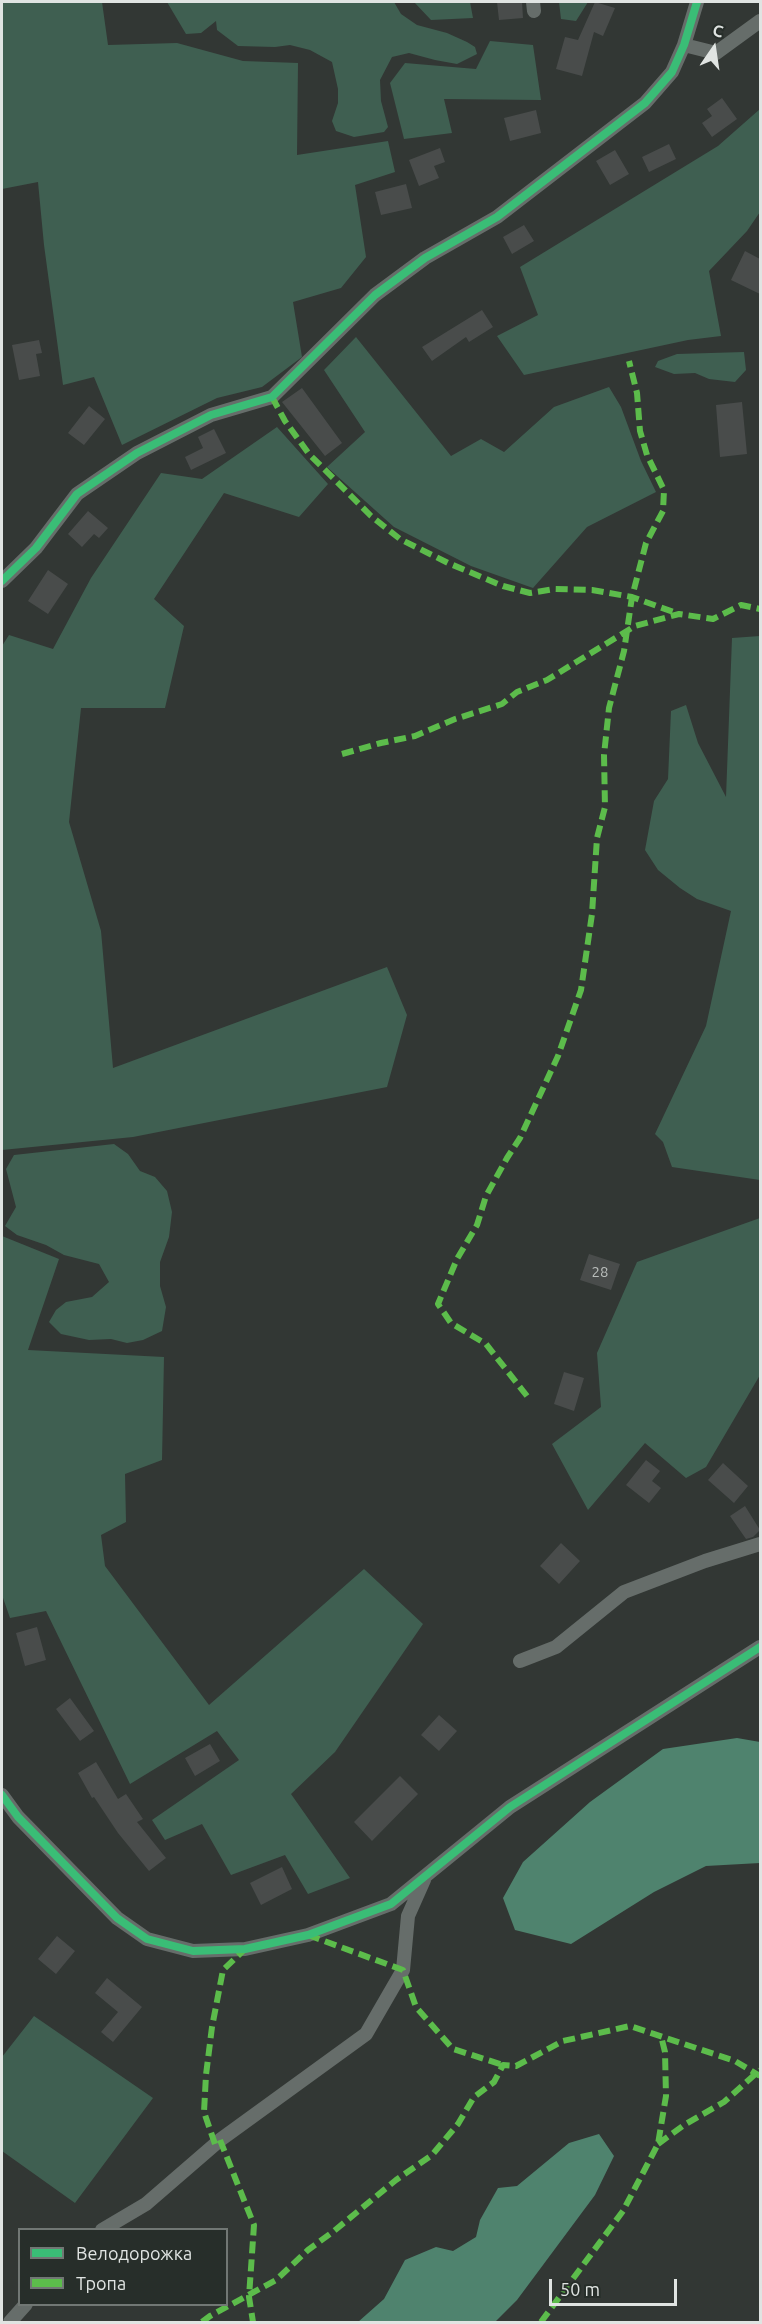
<!DOCTYPE html>
<html>
<head>
<meta charset="utf-8">
<style>
  body { margin:0 }
  #map { position:relative; width:762px; height:2324px; overflow:hidden; background:#323734; font-family:Ubuntu,sans-serif }
  canvas { display:block }
  .frame { position:absolute; inset:0; border:3px solid #e0e4e2; pointer-events:none }
  .legend { position:absolute; left:18px; top:2228px; width:210px; height:78px; box-sizing:border-box; background:#272e2a; border:2px solid #717774; margin:0; padding:8px 10px; list-style:none; font-size:18px; color:#e0e4e2 }
  .legend li { display:flex; align-items:center; gap:12px; height:30px }
  .legend b { width:30px; border:2px solid #717774 }
  .north { position:absolute; left:684px; top:18px; width:60px; height:60px; -webkit-text-stroke:4px #272e2a; paint-order:stroke; rotate:13deg; font-size:16px; font-weight:700; line-height:24px; text-align:center; color:#e0e4e2 }
  .north::after { content:''; display:block; margin:auto; width:21px; height:27px; background:#e0e4e2; clip-path:polygon(50% 0,100% 100%,50% 72%,0 100%) }
  .scale { position:absolute; left:549px; top:2279px; width:128px; height:27px; box-sizing:border-box; border:3px solid #e0e4e2; border-top:0; padding-left:8px; font-size:18px; line-height:21px; white-space:nowrap; color:#e0e4e2; -webkit-text-stroke:4px #272e2a; paint-order:stroke }
</style>
</head>
<body>
<div id="map">
<canvas width="762" height="2324"></canvas>
<div class="frame"></div>
<ul class="legend">
<li><b style="height:8px;background:#3abd76"></b>Велодорожка</li>
<li><b style="height:8px;background:#5cbc4b"></b>Тропа</li>
</ul>
<div class="north">С</div>
<div class="scale">50 m</div>
</div>
<script>
const ctx = document.querySelector('canvas').getContext('2d');
ctx.lineJoin = 'round';
function fill(path, color) { ctx.fillStyle = color; ctx.fill(path, 'evenodd'); }
const toPath = rows => new Path2D(rows.map(r => 'M' + r).join(''));
function strokePath(path, color, width, dash) { ctx.strokeStyle = color; ctx.lineWidth = width; ctx.lineCap = dash ? 'butt' : 'round'; ctx.setLineDash(dash || []); ctx.stroke(path); }
function label(font, color, halo, rows, align = 'center') {
  ctx.font = font + ' Ubuntu,sans-serif'; ctx.lineWidth = 5; ctx.setLineDash([]); ctx.textBaseline = 'middle'; ctx.strokeStyle = halo; ctx.fillStyle = color; for (const [text, x, y, turn = 0] of rows) {
    ctx.save(); ctx.translate(x, y); ctx.rotate((+turn || 0) * Math.PI / 180); ctx.textAlign = isNaN(turn) ? turn : align; if (halo) ctx.strokeText(text, 0, 0); ctx.fillText(text, 0, 0); ctx.restore();
  }
}
fill(toPath([
  [2,2,102,2,108,45,177,43,243,61,298,63,297,155,388,141,395,172,355,185,366,257,341,288,293,302,302,357,262,387,217,398,122,445,94,377,63,385,44,245,38,182,2,189],
  [167,2,394,2,401,14,417,25,447,33,467,42,475,47,477,54,457,64,435,60,409,53,392,57,380,80,381,101,388,127,384,132,354,137,336,131,332,121,338,103,338,89,332,62,310,50,290,45,275,47,238,46,217,30,216,21,201,33,186,34],
  [414,2,470,2,473,18,431,20],
  [559,2,588,2,576,21,561,19],
  [490,41,533,45,541,100,444,99,452,133,404,139,390,83,405,63,476,69],
  [760,109,760,212,747,231,709,271,721,336,688,340,524,375,497,336,538,315,520,267,718,146],
  [356,337,451,456,481,439,504,452,554,407,609,387,621,407,641,461,656,492,587,527,533,588,471,566,394,527,327,467,365,432,324,370],
  [744,352,746,370,735,382,709,379,695,373,674,374,655,367,658,361,677,354],
  [277,427,328,484,299,517,224,493,154,599,184,626,165,708,81,708,69,822,101,931,113,1068,387,967,407,1015,387,1087,133,1137,2,1150,2,1153,2,646,9,635,53,649,91,578,161,473,202,479],
  [760,636,760,1180,672,1167,663,1142,655,1134,706,1026,731,911,697,899,680,888,658,870,645,850,654,801,668,779,671,711,686,705,698,743,726,797,732,638],
  [114,1144,128,1154,140,1171,155,1177,167,1191,172,1212,169,1237,160,1262,160,1286,166,1307,162,1331,143,1340,127,1343,111,1339,89,1340,61,1334,49,1322,56,1310,66,1302,92,1297,109,1282,99,1264,64,1255,46,1245,17,1235,5,1226,16,1207,6,1169,14,1155],
  [760,1218,760,1375,706,1467,686,1478,645,1443,588,1510,552,1444,601,1407,597,1353,637,1262],
  [2,1236,59,1259,28,1350,164,1357,162,1460,125,1474,126,1522,101,1535,105,1566,209,1705,364,1569,423,1624,335,1752,291,1794,350,1878,308,1894,285,1855,231,1875,202,1824,165,1840,152,1820,239,1760,217,1731,130,1784,46,1611,10,1618,2,1595],
  [34,2016,153,2098,75,2203,2,2151,2,2057]
]), '#3f5f51');
fill(toPath([
  [737,1738,760,1742,760,1863,706,1866,654,1892,571,1944,515,1930,503,1898,523,1862,590,1802,663,1749],
  [599,2134,614,2156,595,2195,517,2300,495,2322,358,2322,384,2299,405,2260,436,2247,453,2251,476,2237,480,2220,498,2188,517,2186,569,2143]
]), '#4f836e');
fill(toPath([
  [497,2,522,2,523,18,499,20],
  [595,2,615,8,603,36,594,32,582,76,556,69,565,37,578,40],
  [722,98,737,119,712,137,702,123,712,116,707,109],
  [536,110,541,133,510,141,504,118],
  [669,144,676,159,649,172,642,157],
  [440,148,445,162,434,166,439,178,419,186,409,160],
  [615,150,629,174,610,185,596,161],
  [406,184,412,208,381,215,375,192],
  [524,225,534,241,512,254,503,237],
  [745,251,760,259,760,294,731,280],
  [482,310,493,327,469,342,466,337,432,361,422,347],
  [39,340,42,353,36,354,40,376,19,380,12,345],
  [302,388,342,443,325,456,282,402],
  [742,402,747,454,720,457,716,405],
  [89,406,105,419,84,445,68,433],
  [214,429,226,453,191,470,185,457,203,448,198,437],
  [88,511,108,528,99,538,94,534,82,547,68,534],
  [48,570,68,584,48,614,28,601],
  [589,1254,620,1264,611,1290,580,1280],
  [564,1372,584,1378,574,1411,554,1404],
  [646,1460,660,1471,652,1481,661,1488,649,1503,626,1485],
  [723,1463,748,1486,734,1503,708,1480],
  [745,1506,760,1530,753,1537,746,1539,730,1516],
  [561,1543,580,1561,559,1584,540,1566],
  [37,1627,46,1660,25,1666,16,1633],
  [70,1698,94,1731,80,1741,56,1709],
  [439,1715,457,1731,439,1751,421,1735],
  [210,1744,220,1761,195,1776,185,1758],
  [96,1762,118,1799,126,1794,143,1819,137,1822,166,1858,149,1871,118,1833,94,1797,92,1798,78,1773],
  [400,1776,418,1794,372,1841,354,1822],
  [282,1867,292,1889,261,1905,250,1883],
  [57,1936,75,1951,56,1974,38,1959],
  [107,1978,142,2007,113,2042,101,2032,118,2012,95,1993]
]), '#494c4b');
strokePath(toPath([
  [533,2,534,11],
  [684,45,716,53,760,21],
  [2,581,36,548,77,494,137,453,211,415,272,397,375,295,425,258,497,217,645,103,672,72,684,45,697,2],
  [520,1661,556,1647,624,1592,705,1561,760,1544],
  [2,1795,18,1817,117,1918,147,1939,193,1951,245,1949,308,1935,391,1904,510,1807,760,1647],
  [102,2230,146,2204,220,2140,366,2034,403,1970,408,1916,424,1880],
  [10,2322,26,2304]
]), '#666d6a', 14);
strokePath(toPath([
  [272,397,285,421,309,454,371,516,400,539,448,563,503,586,530,593,555,589,592,590,632,597,679,614],
  [342,754,381,743,415,736,455,719,502,704,517,692,547,680,635,626,679,614,713,619,741,605,760,609],
  [527,1396,486,1344,451,1323,438,1304,457,1259,477,1225,486,1196,507,1158,520,1138,558,1056,581,990,592,914,597,838,605,807,604,755,609,708,624,651,632,597,646,543,663,511,664,490,647,455,640,431,637,393,629,361],
  [308,1935,403,1970,416,2007,453,2049,503,2065],
  [220,2140,254,2225,249,2297,253,2322],
  [215,2144,204,2112,206,2075,212,2027,223,1970,245,1949],
  [658,2144,684,2125,724,2102,760,2070],
  [202,2322,210,2316,276,2280,308,2250,334,2231,396,2180,432,2155,458,2124,474,2097,494,2082,503,2065,516,2066,563,2041,630,2026,735,2061,760,2076],
  [541,2322,623,2211,658,2144,666,2096,665,2052,661,2036]
]), '#5cbc4b', 6, [12, 6]);
strokePath(toPath([
  [2,581,36,548,77,494,137,453,211,415,272,397,375,295,425,258,497,217,645,103,672,72,684,45,697,2],
  [2,1795,18,1817,117,1918,147,1939,193,1951,245,1949,308,1935,391,1904,510,1807,760,1647]
]), '#3abd76', 8);
label('15px', '#babebc', null, [
  ["28",600,1272]
]);
</script>
</body>
</html>
